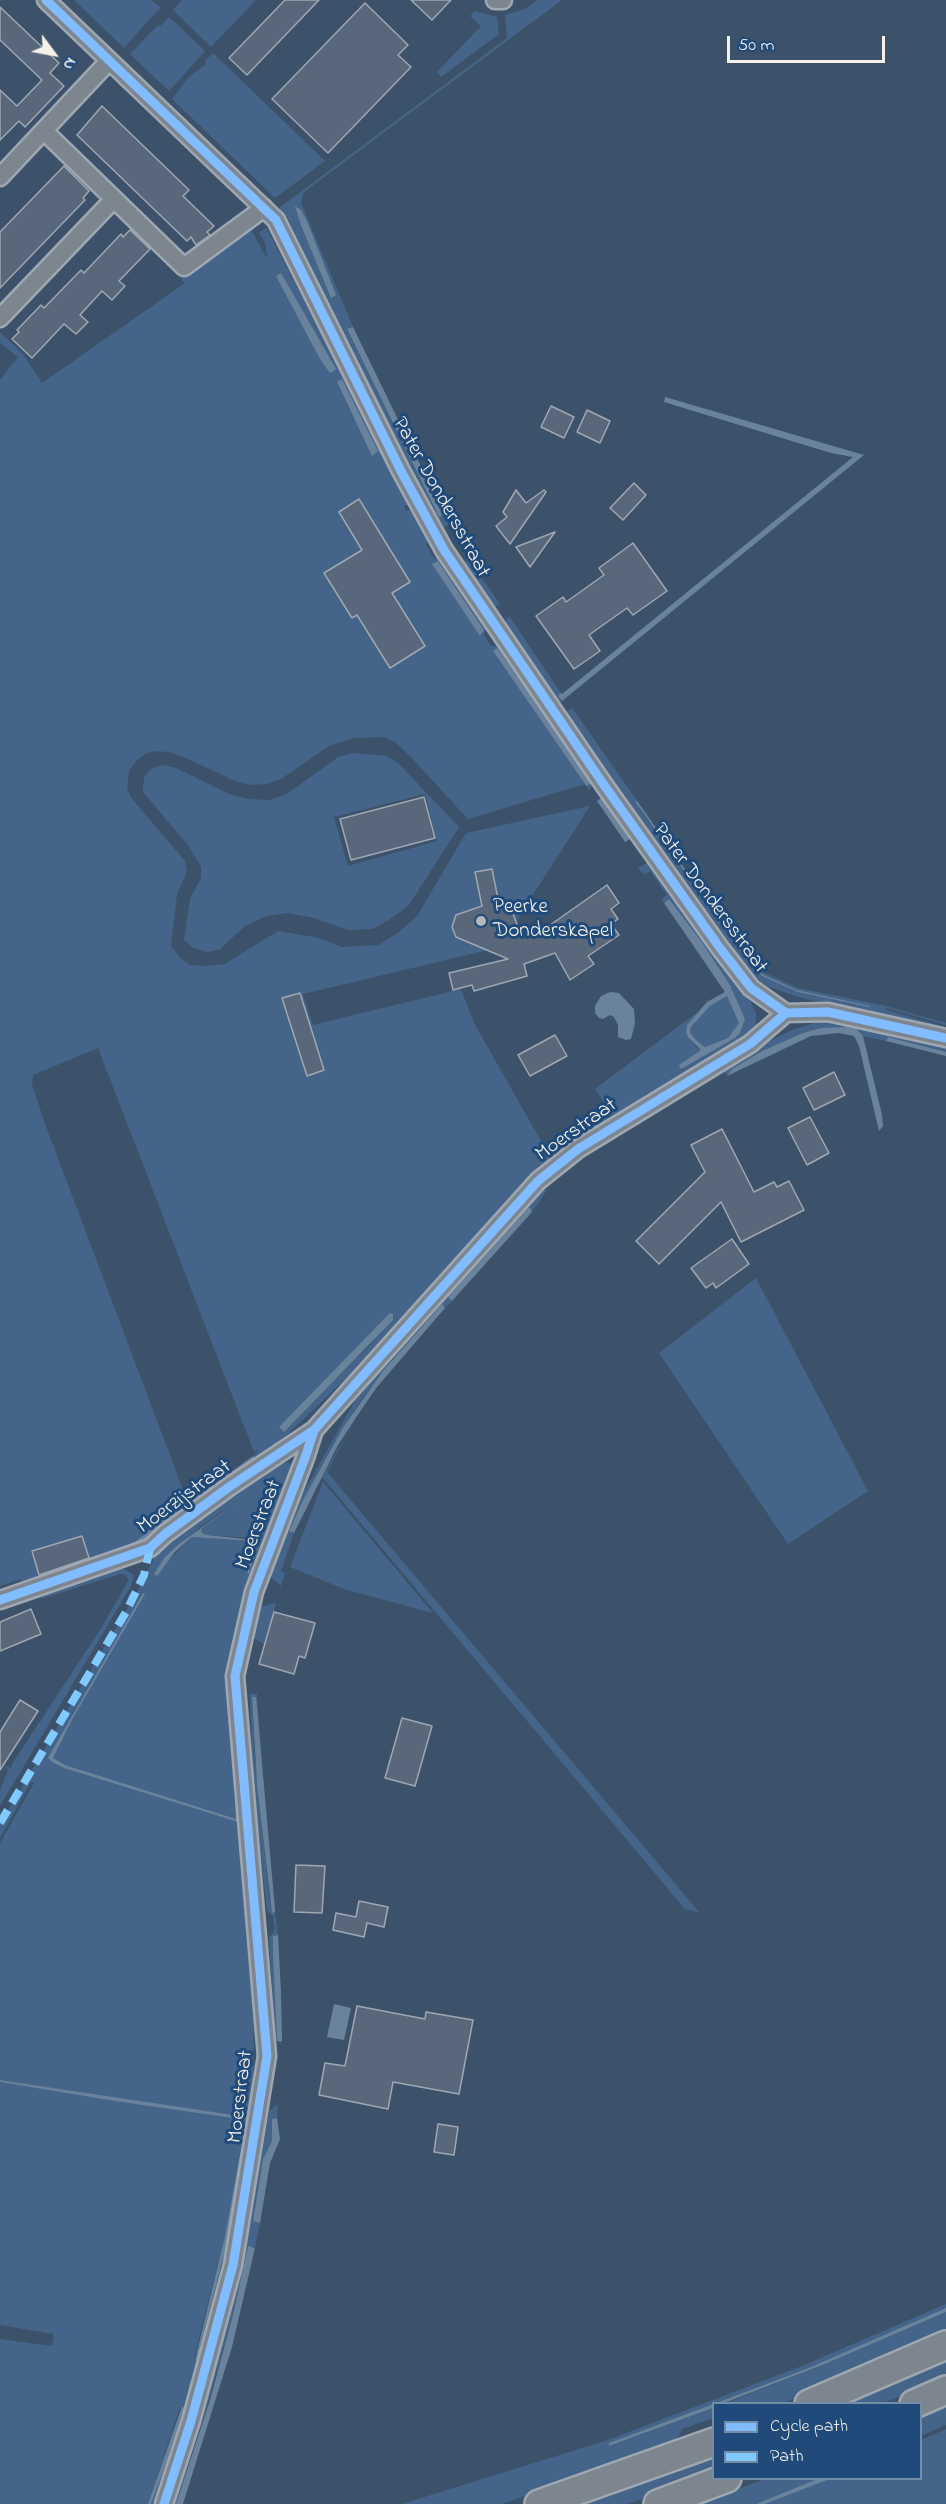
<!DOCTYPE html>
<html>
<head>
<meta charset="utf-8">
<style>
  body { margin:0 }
  #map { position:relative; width:946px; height:2504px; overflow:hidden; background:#3c526a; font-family:"Indie Flower",sans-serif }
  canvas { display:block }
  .legend { position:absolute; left:712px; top:2402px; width:210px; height:78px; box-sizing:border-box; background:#1f4a7a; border:2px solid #748da6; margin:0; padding:8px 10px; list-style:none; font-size:18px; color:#f4f1e8 }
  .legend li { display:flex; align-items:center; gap:12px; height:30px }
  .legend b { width:30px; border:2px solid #748da6 }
  .north { position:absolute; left:24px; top:24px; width:60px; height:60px; -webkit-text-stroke:4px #1f4a7a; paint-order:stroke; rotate:122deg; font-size:16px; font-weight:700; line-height:24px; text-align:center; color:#f4f1e8 }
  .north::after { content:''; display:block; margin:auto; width:21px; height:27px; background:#f4f1e8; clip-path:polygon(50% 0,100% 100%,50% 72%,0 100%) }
  .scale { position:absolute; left:727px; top:36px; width:158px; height:27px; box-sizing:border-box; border:3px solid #f4f1e8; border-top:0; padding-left:8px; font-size:18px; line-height:21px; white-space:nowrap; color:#f4f1e8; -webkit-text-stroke:4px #1f4a7a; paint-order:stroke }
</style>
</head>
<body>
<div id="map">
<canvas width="946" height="2504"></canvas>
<ul class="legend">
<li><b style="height:8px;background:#80bcff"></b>Cycle path</li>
<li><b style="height:8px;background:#80caff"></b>Path</li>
</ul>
<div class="north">N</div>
<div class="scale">50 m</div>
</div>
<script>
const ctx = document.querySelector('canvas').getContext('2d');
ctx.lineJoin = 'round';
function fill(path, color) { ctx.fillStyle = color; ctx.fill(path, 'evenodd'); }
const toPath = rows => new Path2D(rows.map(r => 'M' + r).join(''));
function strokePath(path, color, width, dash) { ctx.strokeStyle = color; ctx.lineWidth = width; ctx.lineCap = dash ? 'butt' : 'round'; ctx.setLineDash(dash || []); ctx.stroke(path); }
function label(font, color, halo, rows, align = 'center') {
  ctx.font = font + ' "Indie Flower",sans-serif'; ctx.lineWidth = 6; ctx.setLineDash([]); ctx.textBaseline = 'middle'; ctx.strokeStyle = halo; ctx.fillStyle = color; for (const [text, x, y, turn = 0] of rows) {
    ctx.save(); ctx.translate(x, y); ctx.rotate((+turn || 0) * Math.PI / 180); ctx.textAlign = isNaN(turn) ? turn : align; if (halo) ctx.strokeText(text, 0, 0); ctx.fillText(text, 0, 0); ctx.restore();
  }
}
fill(toPath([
  [74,0,151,0,162,8,157,11,124,48],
  [182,0,256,0,211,47,173,10],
  [537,0,562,0,304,192,301,203,353,327,347,330,439,517,444,514,450,524,441,529,374,398,288,219,279,208,507,38,505,15,525,9],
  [475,11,497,17,499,34,441,77,437,72,481,26,470,16],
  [169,17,205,51,169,91,130,54,158,25,160,26],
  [213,53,325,161,275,198,172,99,189,77,206,64,205,61],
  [250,227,267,259,265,243,259,233,266,228,268,231,405,495,410,505,404,506,406,511,412,509,427,538,426,545,434,558,439,558,485,623,486,629,484,635,491,646,500,646,594,784,589,790,586,786,591,782,497,648,493,651,585,784,468,819,411,757,395,742,384,737,353,738,329,746,281,779,267,784,252,785,235,781,184,757,168,752,155,751,145,754,136,761,129,771,127,789,132,799,185,861,187,871,177,894,171,946,181,959,190,965,206,966,225,964,278,931,319,938,342,947,378,945,399,932,417,916,466,833,590,806,520,915,505,946,303,994,313,1025,461,989,474,1023,545,1148,551,1144,551,1157,548,1165,514,1197,352,1373,270,1451,206,1501,135,1548,23,1584,21,1579,0,1586,0,380,18,357,0,343,0,332,23,354,42,383,185,283,181,279],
  [342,380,373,456,337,383],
  [439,561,484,630,481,635,433,565],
  [98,1048,254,1452,259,1449,253,1456,256,1460,134,1544,188,1503,44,1121,32,1084,33,1075],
  [393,1314,394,1317,368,1347,283,1431,279,1427],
  [88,1556,89,1562,40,1577,38,1573],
  [467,558,501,605,492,606,464,565],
  [509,616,561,693,558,696,561,701,566,699,560,703,504,623],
  [572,708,743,951,763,972,798,988,886,1006,946,1023,946,1025,887,1008,886,1010,946,1027,946,1032,798,997,769,987,754,977,741,963,569,717,566,712],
  [637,801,743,952,762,974,797,990,869,1007,798,992,762,976,745,958,635,802],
  [354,753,387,756,398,763,459,827,409,905,389,920,372,929,348,930,314,918,287,913,266,916,245,926,219,950,207,952,193,948,184,940,190,899,201,878,201,867,188,845,143,792,144,777,151,769,162,765,176,768,229,794,248,799,269,800,287,794,338,757],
  [425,794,437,841,348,866,334,817],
  [650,861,748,996,756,1013,756,1031,749,1039,612,1118,576,1141,567,1142,560,1138,606,1106,595,1089,699,1011,687,1025,696,1047,701,1050,679,1065,735,1038,740,1033,745,1019,730,985,668,899,664,903,662,898,667,895,650,871,644,875,638,868],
  [727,996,740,1023,728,1038,706,1047,695,1039,690,1032,691,1027,710,1006],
  [824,1020,831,1020,946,1045,946,1052,888,1037,886,1041,863,1036,860,1031,852,1028,821,1028,803,1033,762,1051,732,1069,727,1076,724,1070,726,1067,772,1040,792,1030],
  [540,1189,547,1190,532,1212,528,1208,448,1297,452,1301,445,1308,442,1305,420,1328,365,1395,344,1426,302,1502,289,1530,294,1533,281,1571,285,1573,281,1586,268,1575,294,1509,361,1390],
  [756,1278,868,1491,788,1544,659,1353],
  [357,1416,327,1472,700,1913,685,1909,322,1477],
  [286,1462,296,1466,241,1637,262,2038,239,2209,201,2360,158,2504,151,2504,184,2409,180,2407,148,2504,0,2504,0,2339,52,2346,54,2334,0,2325,0,2082,204,2114,245,2120,246,2118,0,2080,0,1843,34,1783,31,1782,0,1838,0,1824,138,1590,153,1560,152,1552,269,1469],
  [256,1488,201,1529,202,1533,207,1535,253,1538,257,1546,249,1574,247,1573,253,1547,251,1541,192,1537,155,1574,165,1557,201,1526],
  [145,1594,72,1720,53,1758,65,1765,238,1822,64,1768,52,1762,49,1758],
  [240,1842,242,1842,256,2000,257,2045,253,2091,254,2005],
  [225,2236,226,2247,197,2359,194,2358],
  [323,1482,433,1613,344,1589,290,1567],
  [121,1567,134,1575,131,1586,0,1806,0,1790,8,1770,0,1762,11,1769,12,1764,100,1630,129,1580,124,1574,120,1574,41,1599,39,1594],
  [276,1603,265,1645,254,1638,260,1607],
  [250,1694,257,1694,266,1817,256,1697,252,1697,255,1760,269,1895,272,1912,275,1912,278,1935,273,1936,275,1978,277,2040,282,2041,281,2045,275,2038,269,1938,275,1930,273,1916,267,1911,253,1782],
  [278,2104,277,2118,272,2119,272,2141,263,2159,253,2221,260,2223,255,2248,248,2247,233,2315,209,2400,179,2494,176,2504,171,2504,243,2250,268,2118,270,2110],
  [946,2304,946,2309,811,2367,609,2443,610,2446,713,2408,713,2418,682,2429,675,2444,502,2504,402,2504,608,2440,802,2366],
  [946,2312,946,2334,786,2402,724,2404,825,2364],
  [946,2359,946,2376,898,2397,883,2403,842,2404],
  [946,2403,946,2425,921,2436,921,2414],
  [946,2429,946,2504,765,2504,830,2479,920,2478,921,2440],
  [713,2454,713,2471,634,2502,627,2504,574,2504],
  [765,2479,820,2479,756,2504,699,2504]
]), '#446589');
fill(toPath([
  [295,206,301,210,307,221,336,295,331,298,301,225],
  [281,273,336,369,330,373,320,359,276,276],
  [353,327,444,514,439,517,347,329],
  [342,379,378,451,372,456,337,382],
  [665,397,864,455,562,701,558,696,561,693,562,694,853,457,831,453,664,402],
  [438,561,484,630,480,636,432,564],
  [497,648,552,725,592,783,586,786,585,784,493,651],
  [602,797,630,839,625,842,597,801],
  [637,801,743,952,762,974,797,990,870,1006,869,1007,798,992,762,976,745,958,642,811,635,802],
  [669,899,701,941,730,985,745,1019,740,1033,735,1038,681,1069,679,1065,701,1050,688,1037,686,1032,687,1025,707,1002,725,992,664,903],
  [727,996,739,1023,728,1038,705,1047,695,1039,690,1032,691,1027,710,1006],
  [610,992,619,993,634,1009,635,1023,631,1039,626,1040,618,1037,618,1025,614,1017,610,1015,603,1019,599,1018,595,1013,595,1006,601,996],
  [846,1027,857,1029,863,1036,882,1115,883,1126,879,1131,859,1046,854,1036,839,1033,811,1036,727,1076,732,1069,762,1051,803,1033,821,1028],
  [888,1037,946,1052,946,1056,886,1041],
  [528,1208,530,1208,532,1212,452,1301,448,1297],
  [442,1304,445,1308,377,1387,357,1416,338,1445,294,1533,289,1531,302,1502,344,1426,383,1371],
  [390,1313,393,1314,393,1320,284,1432,279,1427],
  [253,1456,257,1460,155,1534,133,1546,136,1541,150,1530],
  [257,1487,201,1529,202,1533,207,1535,255,1540,257,1546,249,1574,247,1573,253,1547,251,1541,192,1537,175,1552,157,1576,154,1574,165,1557,179,1544],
  [143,1593,145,1594,72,1720,53,1758,65,1765,236,1819,231,1693,231,1655,234,1655,238,1822,64,1768,52,1762,48,1758],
  [252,1697,256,1697,275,1909,275,1912,272,1913,257,1784],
  [278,1935,281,1992,282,2041,277,2041,273,1954,273,1936],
  [334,2004,351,2008,344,2040,327,2037],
  [0,2080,246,2117,246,2120,115,2101,0,2082],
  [277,2118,280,2139,270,2163,260,2223,253,2221,263,2159,272,2141,272,2119],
  [244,2133,248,2134,226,2247,197,2359,195,2360,225,2236],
  [248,2246,255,2248,232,2347,187,2491,183,2504,176,2504,210,2400,233,2315],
  [946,2308,946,2312,825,2364,724,2403,716,2403,811,2367],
  [713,2404,713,2408,609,2446,609,2443],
  [182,2406,184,2409,166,2464,151,2504,148,2504],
  [820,2478,830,2479,765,2504,756,2504]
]), '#6a839d');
const building = toPath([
  [285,0,319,0,247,75,229,58,285,0],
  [411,0,451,0,432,20,411,0],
  [365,3,408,45,398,55,411,67,328,153,272,99,365,3],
  [0,7,59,63,50,73,64,86,25,127,19,121,0,140,0,90,17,106,42,80,0,40,0,7],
  [102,106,189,190,183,196,214,226,207,232,210,235,196,245,191,237,187,241,77,135,102,106],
  [64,166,89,191,83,198,85,200,0,288,0,232,64,166],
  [130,230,150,249,119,281,125,286,112,300,102,291,80,315,88,322,76,334,64,324,32,358,12,339,19,332,17,330,41,305,44,308,81,270,84,273,121,234,123,237,130,230],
  [551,406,574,417,564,438,541,427,551,406],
  [587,410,610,421,600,443,577,432,587,410],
  [634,483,646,495,623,520,610,508,634,483],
  [516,490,526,503,544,490,546,492,510,544,496,526,507,517,503,512,516,490],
  [359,499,410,582,392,593,425,646,390,668,357,615,352,618,324,573,362,550,339,512,359,499],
  [555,532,530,567,516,547,555,532],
  [633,543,667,591,633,615,627,608,589,635,600,651,574,669,536,616,563,597,566,602,604,575,599,568,633,543],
  [424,797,435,838,351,860,340,819,424,797],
  [492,869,499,904,508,900,522,938,543,930,607,885,619,903,611,909,618,919,611,924,619,935,588,956,594,964,570,980,555,953,524,964,527,976,474,991,472,985,453,990,449,973,508,959,456,937,452,927,456,915,482,906,475,872,492,869],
  [300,993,324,1070,307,1076,282,998,300,993],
  [555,1035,567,1056,530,1076,518,1055,555,1035],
  [834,1072,845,1095,814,1110,803,1088,834,1072],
  [810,1117,829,1153,807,1165,788,1128,810,1117],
  [722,1129,754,1192,774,1182,777,1187,789,1181,804,1210,741,1242,721,1202,659,1264,636,1241,705,1172,691,1145,722,1129],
  [732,1239,749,1264,716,1288,713,1283,706,1288,691,1268,732,1239],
  [82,1536,89,1558,39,1575,32,1551,82,1536],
  [31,1609,41,1634,0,1651,0,1622,31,1609],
  [274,1612,315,1623,305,1658,299,1656,294,1674,259,1664,274,1612],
  [20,1700,38,1711,0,1770,0,1732,20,1700],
  [402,1718,432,1726,415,1786,385,1778,402,1718],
  [296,1865,325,1866,322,1913,294,1912,296,1865],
  [359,1901,388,1907,384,1927,367,1923,364,1937,333,1930,336,1913,356,1917,359,1901],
  [357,2006,425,2019,426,2012,473,2020,459,2094,393,2082,388,2109,319,2095,325,2063,345,2066,357,2006],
  [438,2124,458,2127,454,2155,434,2152,438,2124]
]);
fill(building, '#586779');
strokePath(building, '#9fa8b2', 1.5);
const minor = toPath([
  [46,0,276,220,401,471,444,550,604,785,720,948,751,988,786,1013],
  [495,0,503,0],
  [44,131,184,267,264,208],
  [0,177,109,61],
  [0,318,114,199],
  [0,1600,150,1548,165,1534,229,1487,314,1430],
  [164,2504,191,2421,233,2265,267,2056,235,1676,254,1592,305,1458,314,1430,538,1181,578,1149,750,1044,786,1013,828,1012,946,1038]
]);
const primary = toPath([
  [809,2404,946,2345],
  [914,2404,946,2390],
  [539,2504,714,2442],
  [658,2504,727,2478]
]);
strokePath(minor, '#9fa8b2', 21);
strokePath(primary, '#9fa8b2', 32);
strokePath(minor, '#7d868e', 16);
strokePath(primary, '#7d868e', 27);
strokePath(toPath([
  [0,1823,126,1612,144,1575,150,1548]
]), '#80caff', 8, [15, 8]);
strokePath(toPath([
  [46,0,276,220,401,471,444,550,604,785,720,948,751,988,786,1013],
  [0,1600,150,1548,165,1534,229,1487,314,1430],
  [164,2504,191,2421,233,2265,267,2056,235,1676,254,1592,305,1458,314,1430,538,1181,578,1149,750,1044,786,1013,828,1012,946,1038]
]), '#80bcff', 9);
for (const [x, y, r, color] of [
  [481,921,6,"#b4b9bc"]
]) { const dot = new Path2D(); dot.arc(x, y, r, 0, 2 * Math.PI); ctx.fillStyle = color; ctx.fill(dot); strokePath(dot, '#1f4a7a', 2); }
label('21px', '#f4f1e8', '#1f4a7a', [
  ["Pater Dondersstraat",440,498,61],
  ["Pater Dondersstraat",709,899,54],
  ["Moerstraat",577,1131,-35],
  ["Moerzijstraat",185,1498,-36],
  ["Moerstraat",260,1525,-69],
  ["Moerstraat",242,2097,-83]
]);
label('21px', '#f4f1e8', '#1f4a7a', [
  ["Peerke",493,909],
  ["Donderskapel",493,933]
], 'left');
</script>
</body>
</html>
